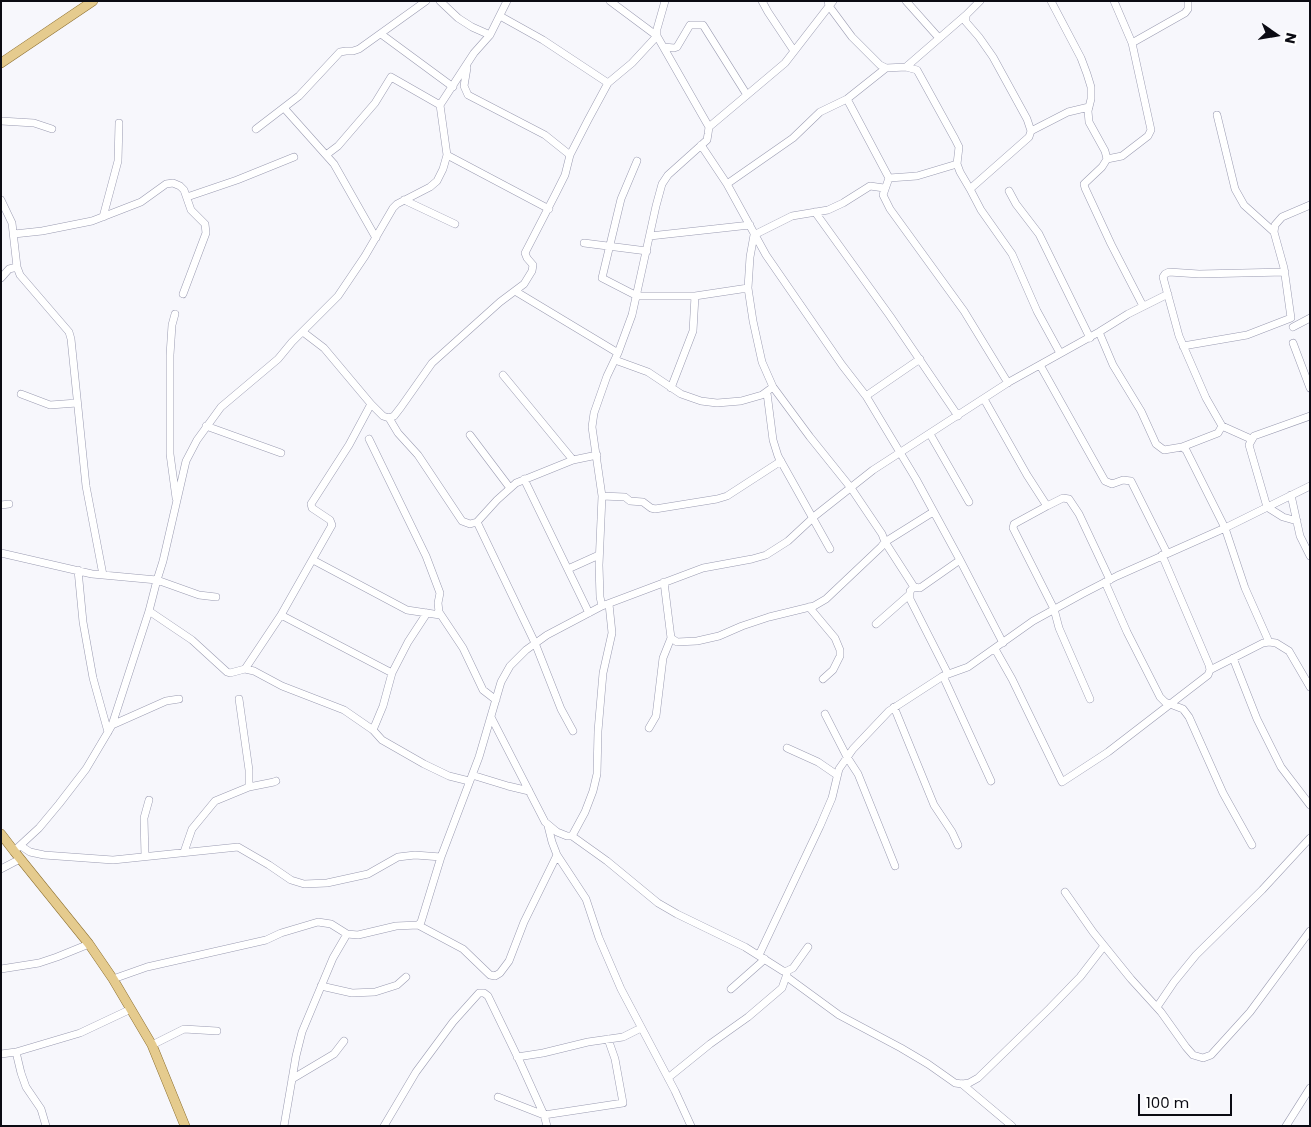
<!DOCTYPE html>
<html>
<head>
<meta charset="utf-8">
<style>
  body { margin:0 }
  #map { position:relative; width:1311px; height:1127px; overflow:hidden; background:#f7f7fc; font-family:Poppins,sans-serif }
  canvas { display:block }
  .frame { position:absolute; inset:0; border:2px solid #0b0b13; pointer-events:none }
  .north { position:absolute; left:1251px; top:10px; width:50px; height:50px; -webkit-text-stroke:4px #fff; paint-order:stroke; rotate:103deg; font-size:14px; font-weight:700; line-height:20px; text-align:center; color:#0b0b13 }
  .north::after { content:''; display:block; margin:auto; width:18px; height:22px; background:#0b0b13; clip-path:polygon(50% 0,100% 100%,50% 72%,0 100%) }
  .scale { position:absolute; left:1138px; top:1094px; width:94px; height:22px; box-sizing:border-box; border:2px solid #0b0b13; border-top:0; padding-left:6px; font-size:15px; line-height:18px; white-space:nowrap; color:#0b0b13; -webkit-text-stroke:4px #fff; paint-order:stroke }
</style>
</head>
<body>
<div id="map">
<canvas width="1311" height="1127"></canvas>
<div class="frame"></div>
<div class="north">N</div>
<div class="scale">100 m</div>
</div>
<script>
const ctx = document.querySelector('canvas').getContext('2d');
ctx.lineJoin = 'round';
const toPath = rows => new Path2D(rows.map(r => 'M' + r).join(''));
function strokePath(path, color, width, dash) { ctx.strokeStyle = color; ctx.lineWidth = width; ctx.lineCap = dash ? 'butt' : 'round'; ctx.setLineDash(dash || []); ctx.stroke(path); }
const minor = toPath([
  [440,1,458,18,472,27,490,35],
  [762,1,768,12,794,51],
  [828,1,829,6,852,37,880,65,886,68,906,67,917,70,955,139,959,147,957,164,960,172,970,189],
  [906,1,939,38],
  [980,1,966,15,966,22,979,37,993,57,1027,119,1031,131,1029,137,970,189,981,210,1012,254,1037,311,1060,353],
  [1051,1,1081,58,1087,74,1091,87,1091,99,1088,111,1089,122,1105,151,1107,159,1102,167,1084,184,1085,188,1111,244,1143,306],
  [500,16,543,40,608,83],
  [381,34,453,87],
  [1132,43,1185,13,1188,9,1188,1],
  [664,47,674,48,677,47,690,25,703,25,747,95],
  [906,67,966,15],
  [467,68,464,86,468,95,545,135,570,155],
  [847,99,889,178,883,195,890,209,964,311,1008,383],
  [284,108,334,164,376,238],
  [1217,115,1235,189,1244,205,1274,232],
  [1,121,34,123,52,129],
  [709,127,785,63,833,1],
  [256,129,299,96,340,52,346,51,353,51,359,49,426,1],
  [1031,131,1068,112,1089,107],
  [701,145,727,184,766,255,842,365,866,396,916,479,960,560,1003,643],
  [326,155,338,146,375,103,391,77,440,105],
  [447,155,549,209],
  [1107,159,1122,156,1148,136,1151,130,1132,43,1114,1],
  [637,161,621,199,602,278,637,296,695,296,748,288],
  [889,178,917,176,957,164],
  [727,184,793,138,820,112,847,99,886,68],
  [884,188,870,186,843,203,828,210,792,216,754,235,750,257,748,288,753,321,762,362,773,387,810,437,851,488,882,534,885,542,914,587,920,588,960,560],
  [1009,191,1016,204,1039,234,1090,338],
  [187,197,237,180,294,157],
  [1,200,12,223,17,267,20,275,69,332,71,339,86,486,103,575],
  [404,200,455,224],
  [815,212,890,316,958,416],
  [103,217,118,161,119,123],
  [14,234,42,231,92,221,141,202,166,184,173,183,180,186,184,190,191,210,205,224,206,233,183,294],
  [650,236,750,225],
  [584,243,647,251],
  [1,278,9,269,17,267],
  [515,291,618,353],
  [175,314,172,325,170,355,170,454,176,498],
  [1293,327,1310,318],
  [303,332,324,348,371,404,383,416,389,418,398,433,418,455,462,521,470,524,477,522,497,500,516,483,573,460,597,455],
  [1099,332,1113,365,1141,411,1156,444,1164,450,1182,447,1186,450,1225,528,1245,588,1269,642],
  [1293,343,1310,388],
  [1183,346,1247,335,1291,318,1284,268,1274,232,1275,225,1282,217,1310,205],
  [615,360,648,372,681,394,701,401,717,403,741,401,762,395,773,387],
  [1040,365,1105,481,1112,484,1123,480,1131,481,1167,553],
  [503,375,573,460],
  [671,388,693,331,695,296],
  [767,393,773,440,778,456,830,549],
  [21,394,50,405,77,403],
  [866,396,920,359],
  [984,399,1027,475,1047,506],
  [389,418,394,416,401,407,432,363,500,302,524,284,532,271,533,265,527,258,525,253,556,193,565,175,570,155,588,120,608,83,632,63,657,36,610,1],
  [206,426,281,453],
  [930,434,969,502],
  [470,435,510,488],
  [369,439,426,556,440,593,438,603,439,612,463,648,483,690,496,700],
  [1251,439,1222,426,1206,398,1179,336,1163,277,1165,274,1169,272,1199,274,1285,272],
  [1182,447,1218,433,1222,426],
  [524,479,589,613],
  [1291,495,1300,536,1310,556],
  [602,496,625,497,630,501,643,502,651,508,655,509,717,499,727,496,781,461],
  [1,505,9,504],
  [1297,521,1283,517,1267,507,1249,445,1254,436,1310,416],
  [477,522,535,643,561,709,573,731],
  [1,553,92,574,157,580,149,611,112,725,108,732,86,769,59,804,39,828,14,851],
  [1162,555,1209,665,1210,670],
  [313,560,407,610,440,615],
  [568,569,599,555],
  [78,570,83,622,93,678,108,732],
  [664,582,671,638,677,642,697,641,719,636,742,626,769,617,814,606,826,599,881,547,885,542,933,512],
  [1105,582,1127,632,1160,697,1165,702,1183,709,1189,717,1223,793,1252,845],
  [914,587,910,591,910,599,948,674],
  [216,597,199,595,157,580,163,561,186,461,197,440,221,407,278,359,292,342,338,296,365,256,393,208,397,204,430,187,437,181,443,169,447,155,440,105,474,53,490,35,507,1],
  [602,606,600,597,599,565,602,496,592,427,594,413,607,376,618,353,632,315,656,206,662,184,668,175,707,140,708,134,709,127,657,36,657,29,665,1],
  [809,607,835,638,840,650,840,656,833,670,823,679],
  [149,611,192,640,227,672,230,673,245,669,254,671,282,686,344,710,373,730,382,740,424,764,449,776,469,781],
  [281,615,392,673],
  [876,624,909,595],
  [995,649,1012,679,1062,782,1108,752,1208,675,1210,670,1263,643,1269,642,1276,643,1289,651,1310,687],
  [1233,658,1257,719,1281,767,1310,805],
  [245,669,281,615,332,525,330,520,312,508,311,504,349,445,371,404],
  [943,676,991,781],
  [239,699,249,770,249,787],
  [1090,699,1059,628,1054,609,1013,528,1014,524,1047,506,1063,498,1069,499,1079,514,1110,580],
  [894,707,934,805,952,832,958,845],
  [825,714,847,757,858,774,895,866],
  [491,717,545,822,557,832,567,836,572,836,585,812,593,791,597,774,598,731,603,673,612,633,609,604],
  [112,725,166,701,179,699],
  [649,728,656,716,663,658,671,638],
  [373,730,383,706,392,673,408,642,427,613],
  [787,748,818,762,837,775],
  [472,775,508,786,529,791],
  [548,826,552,842,557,855,586,899,599,938,621,989,675,1091,691,1126],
  [572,836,607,861,658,903,677,914,745,947,783,971,787,971,793,968,808,947],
  [21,846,30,852,44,855,113,860,238,847,269,865,291,880,304,884,327,883,368,874,398,857,415,855,441,857],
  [184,852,192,829,215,801,249,787,274,782,276,781],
  [145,856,144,818,149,800],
  [1,869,20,859],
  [1065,892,1093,932,1131,979,1161,1012,1186,1047,1193,1055,1203,1058,1211,1055,1250,1012,1310,931],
  [418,925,463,949,490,975,495,976,500,973,509,961,524,922,557,855],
  [759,955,820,826,832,798,839,769,853,749,889,711,943,676,968,667,1033,621,1082,594,1117,576,1225,528,1310,486],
  [1,969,39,963,57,957,89,944],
  [787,977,839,1015,901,1048,928,1064,955,1083,962,1084,969,1083,978,1078,1050,1008,1080,977,1104,946],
  [113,979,147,967,266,940,281,933,318,922,331,924,347,934,358,935,396,926,418,925,421,922,441,857,479,757,501,682,510,666,526,650,547,635,602,606,703,568,752,559,766,555,788,541,816,515,873,470,1009,382,1099,332,1128,314,1168,294],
  [321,986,352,993,375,992,397,985,406,977],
  [731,989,765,959],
  [1157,1007,1174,982,1196,955,1262,890,1310,838],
  [152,1045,184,1029,217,1031],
  [16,1052,21,1073,26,1087,41,1109,46,1126],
  [1,1054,16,1052,80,1033,131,1009],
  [517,1057,543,1053,588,1042,623,1037,641,1028],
  [668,1078,710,1044,748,1017,775,994,782,988,787,974],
  [292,1079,334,1054,344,1041],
  [962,1084,1012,1126],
  [498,1097,544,1115,623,1103,615,1059,608,1039],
  [284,1126,296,1056,302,1032,333,958,347,934],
  [384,1126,416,1072,453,1022,479,993,484,993,488,996,520,1062,544,1115,547,1126],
  [1286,1126,1310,1088]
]);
const major = toPath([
  [1,63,93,1],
  [1,834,14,851,89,944,113,979,152,1045,185,1126]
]);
strokePath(minor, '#9a9bb1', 8);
strokePath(major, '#8e7132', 10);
strokePath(minor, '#fff', 7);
strokePath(major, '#e5cb8e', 9);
</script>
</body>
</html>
